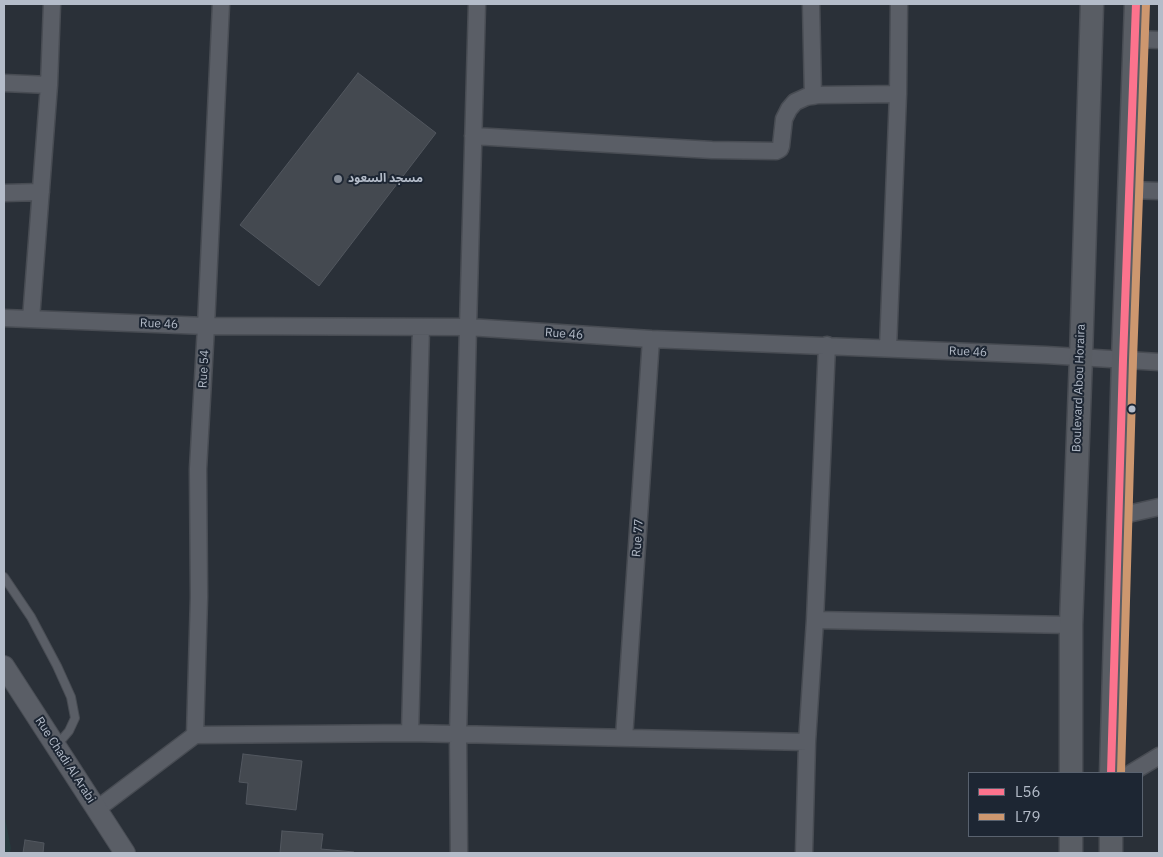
<!DOCTYPE html>
<html>
<head>
<meta charset="utf-8">
<style>
  body { margin:0 }
  #map { position:relative; width:1163px; height:857px; overflow:hidden; background:#2a3038; font-family:"IBM Plex Sans",sans-serif }
  canvas { display:block }
  .frame { position:absolute; inset:0; border:5px solid #b4bcc9; pointer-events:none }
  .legend { position:absolute; left:968px; top:772px; width:175px; height:65px; box-sizing:border-box; background:#1d2633; border:1px solid #59626f; margin:0; padding:6px 9px; list-style:none; font-size:15px; color:#b4bcc9 }
  .legend li { display:flex; align-items:center; gap:10px; height:25px }
  .legend b { width:25px; border:1px solid #59626f }
</style>
</head>
<body>
<div id="map">
<canvas width="1163" height="857"></canvas>
<div class="frame"></div>
<ul class="legend">
<li><b style="height:6px;background:#fc738d"></b>L56</li>
<li><b style="height:6px;background:#cd976f"></b>L79</li>
</ul>
</div>
<script>
const ctx = document.querySelector('canvas').getContext('2d');
ctx.lineJoin = 'round';
function fill(path, color) { ctx.fillStyle = color; ctx.fill(path, 'evenodd'); }
const toPath = rows => new Path2D(rows.map(r => 'M' + r).join(''));
function strokePath(path, color, width, dash) { ctx.strokeStyle = color; ctx.lineWidth = width; ctx.lineCap = dash ? 'butt' : 'round'; ctx.setLineDash(dash || []); ctx.stroke(path); }
function label(font, color, halo, rows, align = 'center') {
  ctx.font = font + ' "IBM Plex Sans","Noto Sans Arabic",sans-serif'; ctx.lineWidth = 4; ctx.setLineDash([]); ctx.textBaseline = 'middle'; ctx.strokeStyle = halo; ctx.fillStyle = color; for (const [text, x, y, turn = 0] of rows) {
    ctx.save(); ctx.translate(x, y); ctx.rotate((+turn || 0) * Math.PI / 180); ctx.textAlign = isNaN(turn) ? turn : align; if (halo) ctx.strokeText(text, 0, 0); ctx.fillText(text, 0, 0); ctx.restore();
  }
}
fill(toPath([
  [4,813,11,848,10,853,4,853]
]), '#273a3e');
const building = toPath([
  [358,73,436,133,319,286,240,225,358,73],
  [243,754,302,761,296,810,246,804,248,783,239,782,243,754],
  [282,831,323,834,321,849,354,852,354,853,280,853,282,831],
  [25,840,44,843,43,853,23,853,25,840]
]);
fill(building, '#444950');
strokePath(building, '#52575f', 1);
const service = toPath([
  [4,577,31,617,57,666,71,697,75,718,69,731,57,745]
]);
const minor = toPath([
  [811,4,813,96],
  [1135,39,1159,40],
  [4,83,49,85],
  [473,136,712,150,776,151,780,149,781,146,784,119,789,109,795,102,806,97,818,95,898,94],
  [1130,190,1159,191],
  [4,193,41,192],
  [4,318,206,326,468,327,651,339,1046,355,1159,362],
  [31,319,49,85,52,4],
  [888,348,898,94,899,4],
  [1119,516,1159,507],
  [815,620,1071,625],
  [410,733,421,327],
  [195,735,199,597,198,469,206,326,221,4],
  [624,738,651,339],
  [1131,773,1159,756],
  [97,809,195,735,410,733,807,742],
  [459,853,458,735,468,327,477,4],
  [804,853,807,742,815,620,827,345]
]);
const tertiary = toPath([
  [4,666,125,853]
]);
const secondary = toPath([
  [1071,773,1071,625,1081,357,1092,4],
  [1111,773,1123,360,1136,4],
  [1071,853,1071,836],
  [1111,853,1111,836]
]);
strokePath(service, '#484c53', 10);
strokePath(minor, '#484c53', 19);
strokePath(tertiary, '#484c53', 22);
strokePath(secondary, '#484c53', 25);
strokePath(service, '#5a5e66', 8);
strokePath(minor, '#5a5e66', 16);
strokePath(tertiary, '#5a5e66', 20);
strokePath(secondary, '#595d64', 22);
strokePath(toPath([
  [1111,773,1123,360,1136,4]
]), '#fc738d', 8);
strokePath(toPath([
  [1121,773,1133,360,1146,4]
]), '#cd976f', 8);
for (const [x, y, r, color] of [
  [338,179,5,"#848b96"],
  [1132,409,4.5,"#b4bcc9"]
]) { const dot = new Path2D(); dot.arc(x, y, r, 0, 2 * Math.PI); ctx.fillStyle = color; ctx.fill(dot); strokePath(dot, '#1d2633', 2); }
label('bold 12px', '#b4bcc9', '#1d2633', [
  ["مسجد السعود",348,179]
], 'left');
label('12px', '#b4bcc9', '#1d2633', [
  ["Rue 46",159,324,2],
  ["Rue 46",564,334,4],
  ["Rue 46",968,352,2],
  ["Rue 54",204,369,-87],
  ["Boulevard Abou Horaira",1079,388,-88],
  ["Rue 77",638,538,-86],
  ["Rue Chadi Al Arabi",65,760,57]
]);
</script>
</body>
</html>
